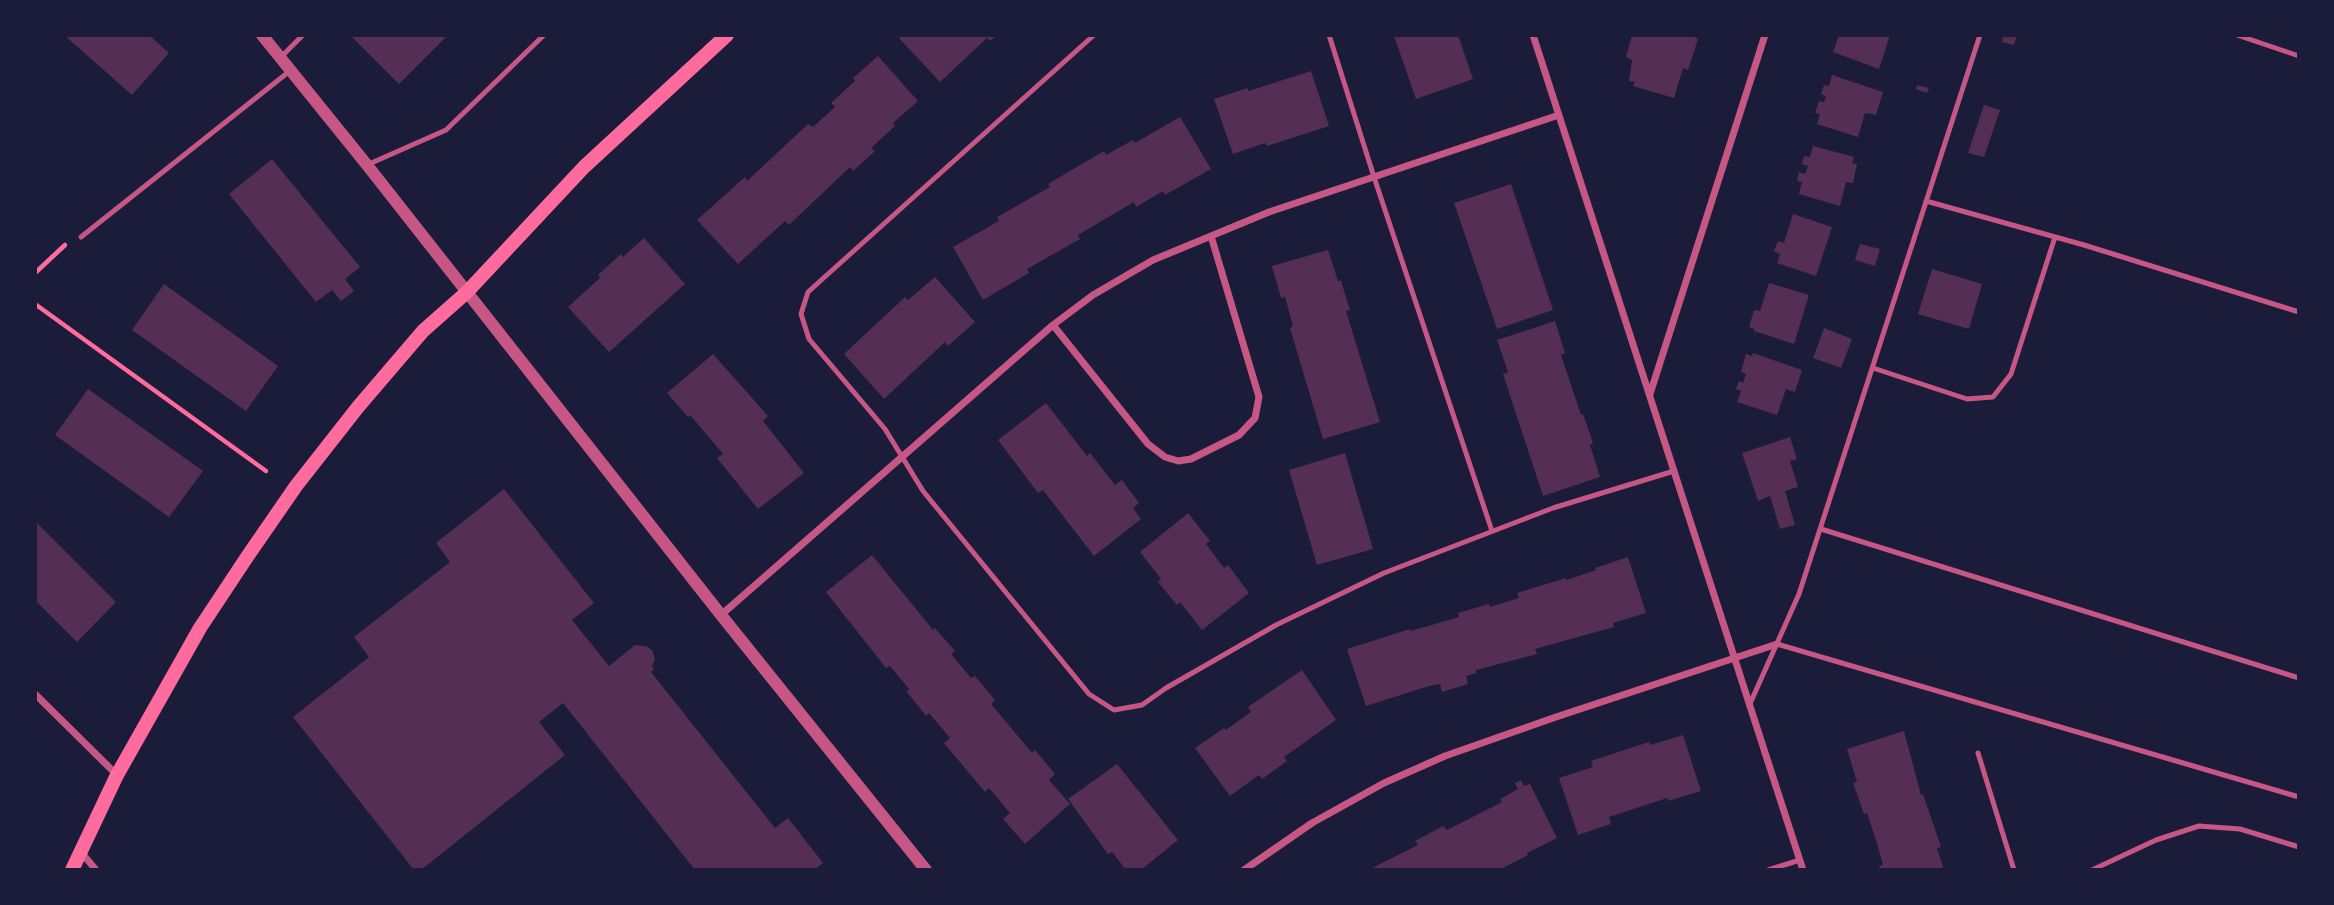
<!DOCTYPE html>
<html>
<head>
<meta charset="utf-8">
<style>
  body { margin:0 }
  #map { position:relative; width:2334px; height:905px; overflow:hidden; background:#1b1b3a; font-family:"Roboto Serif",serif }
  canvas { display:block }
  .frame { position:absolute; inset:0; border:37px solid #1b1b3a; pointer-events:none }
</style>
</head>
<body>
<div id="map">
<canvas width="2334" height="905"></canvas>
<div class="frame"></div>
</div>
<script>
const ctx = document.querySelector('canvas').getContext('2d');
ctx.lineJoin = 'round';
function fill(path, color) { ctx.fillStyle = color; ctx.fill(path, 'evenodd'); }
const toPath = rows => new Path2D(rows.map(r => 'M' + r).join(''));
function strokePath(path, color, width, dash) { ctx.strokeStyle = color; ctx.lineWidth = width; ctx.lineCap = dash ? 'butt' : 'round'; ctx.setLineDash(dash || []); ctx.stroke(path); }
fill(toPath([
  [64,35,149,35,169,53,132,95],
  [350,35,448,35,399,84],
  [902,35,997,35,990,41,987,38,940,82,899,38],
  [1389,35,1458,35,1473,79,1416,99,1394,36,1390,38],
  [1632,35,1693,35,1698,39,1688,70,1683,68,1674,98,1633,86,1635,82,1629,81,1632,60,1626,57],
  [1839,35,1890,35,1879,69,1833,52],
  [2003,35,2017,35,2014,45,2002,42],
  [878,56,918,101,893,123,895,126,871,148,875,151,853,171,850,167,789,225,785,221,738,264,697,220,745,177,747,181,808,124,813,127,835,107,831,103,855,81,853,78],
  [1311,71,1329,126,1267,146,1265,143,1233,154,1214,99,1247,88,1249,91],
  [1832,75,1883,92,1876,115,1865,113,1858,137,1817,124,1820,114,1815,113,1819,101,1824,102,1826,96,1821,94,1824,85,1829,86],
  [1917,85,1929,88,1927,93,1916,89],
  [1984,105,2000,110,1984,157,1968,153],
  [1180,117,1211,169,1165,195,1163,191,1136,207,1134,202,1105,219,1078,235,1080,239,1027,269,1029,273,983,300,953,247,999,221,997,217,1050,187,1048,184,1075,168,1104,151,1106,155,1133,140,1135,143],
  [1813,146,1854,157,1852,163,1857,164,1853,183,1846,182,1840,206,1799,194,1802,182,1797,181,1799,172,1805,174,1808,166,1802,164,1804,156,1810,157],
  [272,159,360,267,345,279,354,291,341,301,332,290,316,302,229,194],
  [1511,184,1553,310,1497,329,1454,203],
  [1793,214,1832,227,1816,276,1777,263,1780,254,1774,251,1778,241,1784,243],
  [644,238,685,284,609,352,568,307,600,278,598,275,621,254,623,257],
  [1860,244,1880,249,1875,266,1855,260],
  [1328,250,1338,281,1341,281,1350,310,1346,311,1380,422,1323,439,1290,328,1293,326,1285,297,1281,298,1272,266],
  [1932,269,1982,284,1969,329,1918,314],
  [935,277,975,322,948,346,945,342,884,399,844,354,905,297,908,300],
  [1769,283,1809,295,1794,344,1754,331,1754,329,1749,327,1754,310,1760,311],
  [164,284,278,366,246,411,132,330],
  [1555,321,1565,353,1561,355,1581,415,1583,414,1593,443,1590,445,1600,477,1543,496,1503,374,1508,372,1497,340],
  [1824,328,1852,339,1841,368,1813,358],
  [1753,353,1802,370,1795,392,1786,389,1777,415,1737,402,1741,391,1736,389,1739,381,1743,383,1746,374,1741,372,1746,354,1752,356],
  [713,354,768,416,763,421,804,473,758,509,717,458,723,454,690,415,688,417,667,393],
  [88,389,203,471,169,517,55,435],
  [1046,403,1087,456,1090,453,1115,485,1122,480,1139,503,1133,508,1141,519,1094,556,1043,490,1038,493,998,440],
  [1790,437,1797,459,1790,461,1798,487,1785,491,1795,525,1780,529,1770,496,1758,501,1742,453],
  [1345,453,1373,549,1317,565,1289,470],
  [504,489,594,603,572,620,609,666,635,645,646,646,652,650,655,659,652,666,654,669,651,672,775,828,788,818,823,863,814,870,695,870,563,703,539,722,565,755,421,870,414,870,293,717,369,657,354,637,450,562,436,543],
  [1188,513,1210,541,1206,544,1224,568,1228,565,1249,593,1202,630,1180,602,1177,605,1158,582,1161,579,1140,552],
  [35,521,116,602,77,642,35,600],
  [872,555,933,630,935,628,955,651,951,654,971,678,975,676,995,700,991,704,1032,753,1035,750,1055,774,1049,780,1070,804,1025,844,1003,819,1010,813,989,788,985,792,944,743,950,738,929,713,926,716,907,692,909,689,890,666,886,668,826,592],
  [1628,557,1646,613,1613,623,1614,627,1535,649,1537,654,1476,670,1476,673,1466,676,1468,684,1442,692,1440,684,1429,686,1366,706,1347,649,1410,629,1411,631,1459,617,1458,613,1489,604,1490,607,1519,598,1517,593,1566,578,1567,580,1596,570,1595,568],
  [1302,670,1336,720,1284,757,1287,761,1262,779,1259,775,1230,796,1195,748,1224,728,1226,730,1251,712,1248,707],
  [1904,731,1921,795,1923,794,1941,847,1937,848,1944,870,1880,870,1879,866,1883,865,1876,840,1867,813,1864,814,1853,783,1857,782,1847,749],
  [1683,735,1701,791,1668,801,1667,798,1609,817,1611,824,1578,835,1559,778,1593,767,1591,761,1649,742,1650,745],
  [1117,764,1178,840,1141,870,1126,870,1112,852,1108,854,1068,799],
  [1521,780,1524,786,1530,784,1557,838,1527,853,1528,855,1499,870,1368,870,1418,845,1415,841,1443,826,1447,830,1502,802,1500,799,1518,789,1515,783]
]), '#542f53');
strokePath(toPath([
  [35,273,65,245],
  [35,304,266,471]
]), '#ff6b9d', 4.5);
strokePath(toPath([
  [1094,35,808,292,801,314,809,339,885,429,923,491,1089,694,1114,710,1142,705,1166,688,1276,625,1384,573,1553,508,1674,471],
  [1329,35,1374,177,1492,531],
  [2237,35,2299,56],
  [281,57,303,35],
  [369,164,446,130,544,35],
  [1926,201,2084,245,2299,312],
  [81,237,291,70],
  [1873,368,1967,399,1993,397,2011,374,2055,237],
  [1821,529,2299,678],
  [1777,644,2299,797],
  [1749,706,1799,594,1980,35],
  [1978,753,2014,870],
  [1768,870,1800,860],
  [2092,870,2156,840,2199,826,2240,829,2299,847]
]), '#c65784', 5);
strokePath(toPath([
  [1533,35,1803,870],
  [1053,325,1148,444,1165,457,1178,461,1191,459,1239,435,1255,418,1259,397,1211,236],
  [1650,394,1765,35],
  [721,615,1053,325,1093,295,1153,260,1269,212,1559,115],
  [35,694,117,775],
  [81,852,96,870],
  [1244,870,1312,823,1384,783,1445,756,1556,717,1777,644]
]), '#c65784', 7);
strokePath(toPath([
  [262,35,367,165,721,615,926,870]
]), '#c65784', 12);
strokePath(toPath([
  [72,870,117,775,200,628,247,557,296,486,358,407,423,331,467,292,584,167,727,35]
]), '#ff6b9d', 14);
</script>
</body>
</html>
